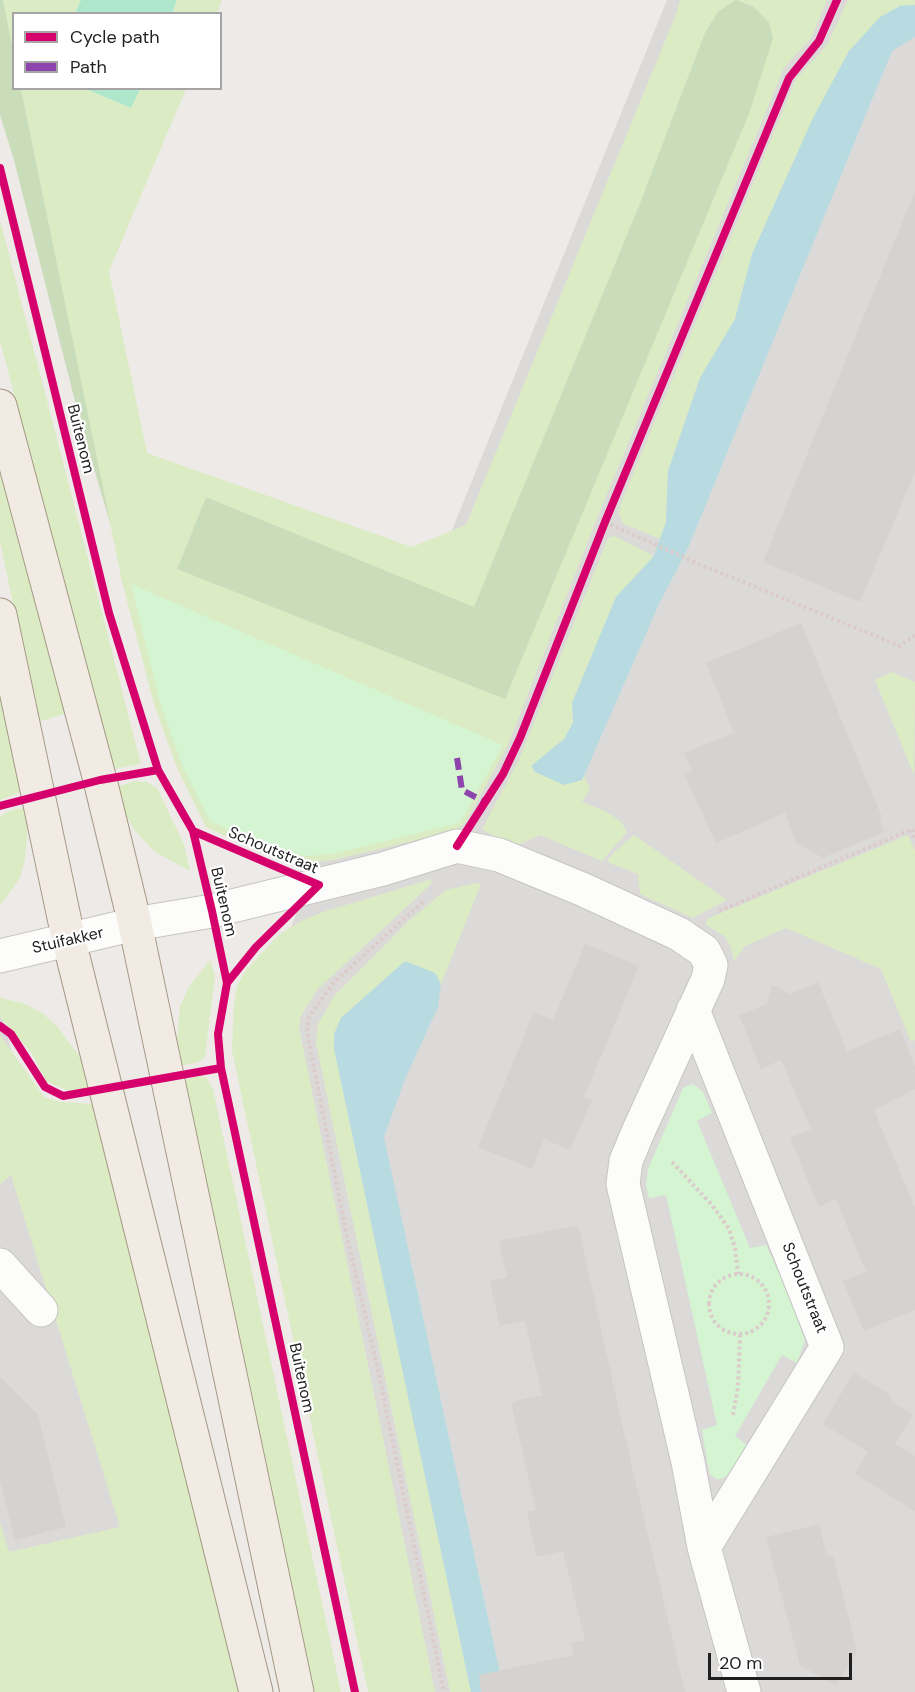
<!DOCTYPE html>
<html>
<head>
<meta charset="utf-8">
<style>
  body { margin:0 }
  #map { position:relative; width:915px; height:1692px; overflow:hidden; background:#edeae7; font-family:"DM Sans",sans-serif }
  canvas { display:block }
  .legend { position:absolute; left:12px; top:12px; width:210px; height:78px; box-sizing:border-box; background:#fff; border:2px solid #a5a5a5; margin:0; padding:8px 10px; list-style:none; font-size:18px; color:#1f1f1f }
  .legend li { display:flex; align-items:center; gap:12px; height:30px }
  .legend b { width:30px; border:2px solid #a5a5a5 }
  .scale { position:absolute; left:708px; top:1653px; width:144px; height:27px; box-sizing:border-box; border:3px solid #1f1f1f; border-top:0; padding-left:8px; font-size:18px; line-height:21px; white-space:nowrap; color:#1f1f1f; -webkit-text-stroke:4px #fff; paint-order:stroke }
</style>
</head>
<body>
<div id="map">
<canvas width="915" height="1692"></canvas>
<ul class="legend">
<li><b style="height:8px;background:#d6006c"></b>Cycle path</li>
<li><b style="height:8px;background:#8e44ad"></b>Path</li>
</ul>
<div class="scale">20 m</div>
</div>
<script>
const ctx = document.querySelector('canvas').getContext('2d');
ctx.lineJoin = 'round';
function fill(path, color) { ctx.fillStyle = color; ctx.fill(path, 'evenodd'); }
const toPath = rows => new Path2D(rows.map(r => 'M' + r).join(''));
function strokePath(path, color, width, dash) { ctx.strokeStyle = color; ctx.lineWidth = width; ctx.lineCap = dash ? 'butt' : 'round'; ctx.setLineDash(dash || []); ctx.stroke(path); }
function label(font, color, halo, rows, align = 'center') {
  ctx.font = font + ' "DM Sans",sans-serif'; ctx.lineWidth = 4.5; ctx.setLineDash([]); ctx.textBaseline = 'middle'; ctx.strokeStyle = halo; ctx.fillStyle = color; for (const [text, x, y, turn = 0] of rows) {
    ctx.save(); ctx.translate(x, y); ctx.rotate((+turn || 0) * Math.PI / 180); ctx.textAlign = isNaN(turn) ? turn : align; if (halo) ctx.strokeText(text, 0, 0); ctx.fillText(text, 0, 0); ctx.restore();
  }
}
fill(toPath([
  [667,0,915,0,915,1692,387,1692,254,1018],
  [0,1005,162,1662,0,1692]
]), '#dcdad9');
fill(toPath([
  [3,0,81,0,75,13,14,14,13,50],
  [177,0,222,0,217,13,172,14],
  [680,0,736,0,718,12,705,33,641,201,474,608,206,497,177,568,505,699,773,38,769,23,754,7,737,0,827,0,811,38,784,68,598,516,507,747,465,823,455,831,333,860,303,863,285,860,257,851,206,827,177,768,154,704,122,582,21,89,86,89,131,108,140,89,186,89,109,271,147,453,412,547,466,525,677,12],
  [848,0,915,0,915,5,900,6,849,51,813,119,752,254,735,319,700,378,668,471,666,522,660,539,624,524,619,516,620,506,796,79,827,45],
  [0,220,77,516,141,764,114,769,0,341],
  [0,456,65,714,38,722,0,542],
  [614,536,654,556,616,597,572,703,573,723,564,739,544,757,582,780,584,775,590,789,582,802,607,812,621,822,627,832,602,861,540,835,518,845,497,838,482,829,519,760,608,538],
  [892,672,915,682,914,775,875,680],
  [0,696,20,792,0,800],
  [136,781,146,782,157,788,184,844,190,871,155,852,135,831,123,810,115,787],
  [25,808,28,829,25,860,20,878,0,906,0,816,11,810],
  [634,835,727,900,693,918,640,894,638,874,607,862,612,854],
  [908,835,915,851,915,1040,911,1042,881,969,786,928,745,946,734,961,730,945,724,936,705,924,709,918],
  [432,879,430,885,317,990,301,1016,299,1028,435,1692,368,1692,232,1051,234,1003,237,986,246,970,280,934,303,920,326,911],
  [477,883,481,884,441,984,435,973,404,962,341,1018,340,1076,471,1692,450,1692,316,1043,318,1024,334,996,413,917,446,890],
  [210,960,215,976,205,1057,199,1062,180,1066,177,1039,180,1006,189,987],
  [0,998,23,1003,42,1013,57,1026,80,1057,89,1087,69,1091,46,1081,31,1052,0,1017],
  [0,1035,44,1097,60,1102,93,1104,239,1692,0,1692,0,1523,9,1552,120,1527,11,1175,0,1185],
  [197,1076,206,1077,213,1089,341,1692,313,1692,184,1081]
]), '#dbecc4');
fill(toPath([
  [0,0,3,0,13,50,14,88,21,89,111,526,81,425,14,160,0,115],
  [736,0,754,7,769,23,773,38,750,111,505,699,177,569,206,497,474,607,641,201,705,33,718,12]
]), '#c9ddba');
fill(toPath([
  [131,584,503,745,460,823,332,854,305,856,259,846,210,821,182,765,160,702],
  [693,1084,703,1092,712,1113,697,1121,750,1248,766,1245,789,1294,805,1340,797,1363,782,1355,735,1436,747,1445,729,1474,722,1479,716,1479,710,1474,707,1461,702,1430,717,1425,666,1195,649,1198,646,1185,648,1169,683,1088]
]), '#d4f4d2');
fill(toPath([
  [81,0,177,0,172,13,75,13],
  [86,89,140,89,131,108]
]), '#afe7cd');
fill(toPath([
  [915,5,915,37,892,51,688,548,659,604,582,780,564,785,535,772,531,766,564,739,573,723,572,703,616,597,654,556,666,522,668,471,700,378,735,319,752,254,813,118,849,51,880,17,900,6],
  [405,961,435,973,441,984,438,1007,405,1079,384,1137,504,1692,471,1692,334,1049,334,1034,341,1018]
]), '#b8dbe2');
fill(toPath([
  [915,191,915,472,860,602,763,562],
  [801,623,882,817,879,819,884,832,823,858,796,843,785,813,716,843,684,774,692,771,684,753,734,733,706,663],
  [585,944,639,966,584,1097,592,1100,570,1150,544,1139,532,1169,478,1147,534,1012,553,1020],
  [818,982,847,1051,900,1029,915,1067,915,1089,874,1110,915,1208,915,1310,864,1331,843,1281,866,1272,836,1199,819,1207,790,1138,811,1129,781,1060,761,1069,739,1015,767,1004,772,985,790,994],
  [578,1225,624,1433,685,1692,481,1692,479,1675,574,1655,571,1643,585,1640,563,1551,537,1557,527,1512,536,1510,511,1402,542,1395,525,1321,500,1326,490,1281,507,1277,499,1241],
  [854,1372,890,1395,892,1402,913,1414,895,1444,915,1456,915,1511,855,1474,868,1452,823,1424],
  [0,1377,38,1415,66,1527,15,1540,0,1480],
  [819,1524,826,1553,834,1558,857,1651,836,1686,800,1665,766,1537]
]), '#d5d2d0');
const minor = toPath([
  [0,956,135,924,212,911,383,869,457,846,499,855,584,890,679,934,704,951,711,965,708,979,638,1132,626,1161,623,1184,688,1462,704,1547,744,1692],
  [693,1010,827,1347,704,1547],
  [0,1265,41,1310]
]);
const major = toPath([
  [0,406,100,780,135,924,297,1692],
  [0,615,69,941,256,1692]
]);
strokePath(minor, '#c6c5c3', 35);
strokePath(major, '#a39783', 35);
strokePath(toPath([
  [605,522,699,564,900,646,915,635],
  [423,902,334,982,309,1017,307,1032,348,1242,378,1370,444,1692],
  [719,911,912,829,915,838],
  [672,1162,712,1205,729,1229,735,1248,738,1274],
  '709 1304a30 30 0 1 1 60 0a30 30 0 1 1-60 0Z',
  [733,1415,738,1387,740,1335]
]), '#dbcbca', 4, [3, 3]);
strokePath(minor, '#fcfcfb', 33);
strokePath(major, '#f1ebe4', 33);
strokePath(toPath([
  [457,758,462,790,485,802]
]), '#8e44ad', 6, [12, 6]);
strokePath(toPath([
  [0,168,109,613,158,770,193,831,212,911,227,983,218,1034,221,1068,355,1692],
  [0,806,100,780,158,770],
  [193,831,319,885,256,947,227,983],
  [457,846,503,774,520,738,605,522,789,78,819,41,837,0],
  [0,1026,11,1034,45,1087,63,1096,221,1068]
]), '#d6006c', 8);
label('16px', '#1f1f1f', '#fff', [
  ["Buitenom",80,439,76],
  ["Schoutstraat",273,851,23],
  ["Buitenom",223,902,77],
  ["Stuifakker",68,941,-13],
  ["Schoutstraat",804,1288,68],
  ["Buitenom",301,1378,78]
]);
</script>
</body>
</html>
